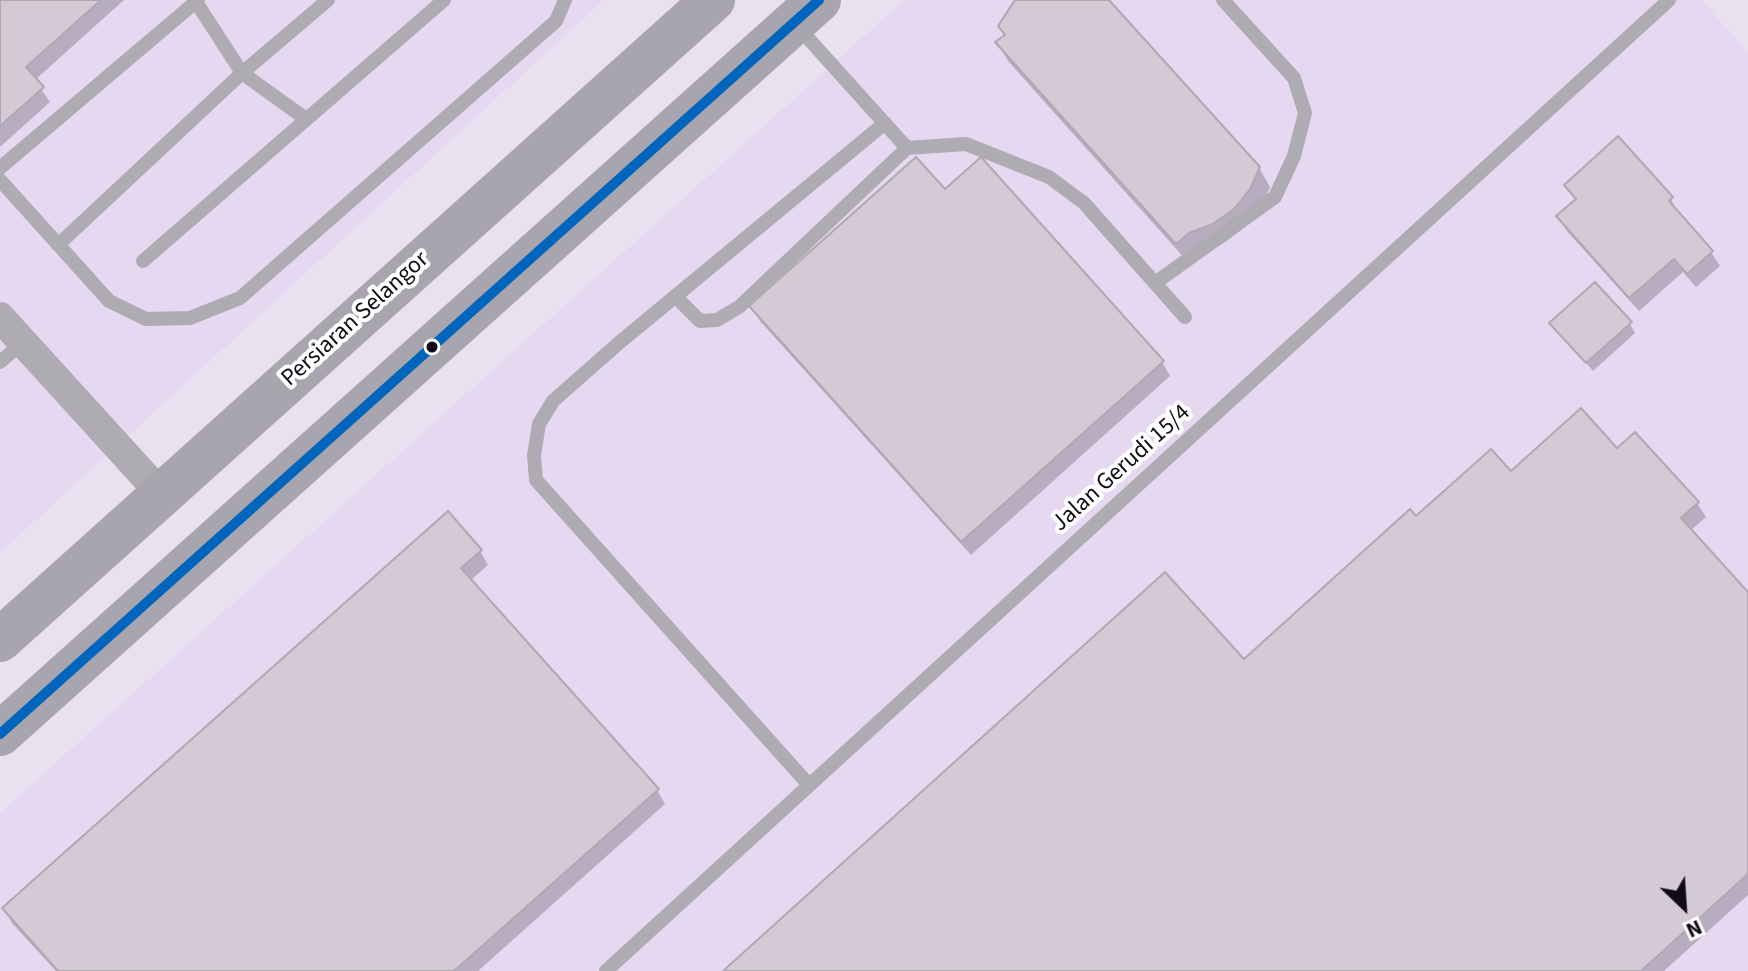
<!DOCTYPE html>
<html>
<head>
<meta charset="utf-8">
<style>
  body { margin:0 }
  #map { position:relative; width:1748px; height:971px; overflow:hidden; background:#e9e1ef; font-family:"Source Sans 3",sans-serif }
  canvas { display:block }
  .north { position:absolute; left:1644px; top:867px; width:80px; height:80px; -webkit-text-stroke:6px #fff; paint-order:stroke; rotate:155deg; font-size:22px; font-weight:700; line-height:32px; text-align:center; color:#110c15 }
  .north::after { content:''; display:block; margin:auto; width:28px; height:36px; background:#110c15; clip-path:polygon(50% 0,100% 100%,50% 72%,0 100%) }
</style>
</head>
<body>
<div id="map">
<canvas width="1748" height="971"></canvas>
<div class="north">N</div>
</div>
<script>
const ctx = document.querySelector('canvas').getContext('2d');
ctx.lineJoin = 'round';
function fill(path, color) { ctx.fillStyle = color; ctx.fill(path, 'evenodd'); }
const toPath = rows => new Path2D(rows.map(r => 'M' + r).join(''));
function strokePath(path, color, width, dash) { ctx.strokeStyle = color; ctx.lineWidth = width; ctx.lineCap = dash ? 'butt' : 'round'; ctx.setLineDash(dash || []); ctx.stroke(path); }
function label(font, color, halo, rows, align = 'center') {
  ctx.font = font + ' "Source Sans 3",sans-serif'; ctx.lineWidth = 8; ctx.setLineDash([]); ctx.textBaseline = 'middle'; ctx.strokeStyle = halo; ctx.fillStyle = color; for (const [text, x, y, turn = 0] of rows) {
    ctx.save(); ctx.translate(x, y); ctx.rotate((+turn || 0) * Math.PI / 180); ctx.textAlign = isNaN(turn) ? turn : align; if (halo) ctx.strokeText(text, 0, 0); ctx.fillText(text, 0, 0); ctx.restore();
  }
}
fill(toPath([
  [0,0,604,0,0,553],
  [904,0,1701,0,1748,51,1748,971,0,971,0,813]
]), '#e6d8f0');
fill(toPath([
  [0,0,124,0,35,80,50,102,0,147],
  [1019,0,1106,0,1259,168,1270,187,1260,208,1245,227,1224,243,1199,251,1187,261,1008,61,998,43,1006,36,1001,26,1009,8],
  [1566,185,1671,199,1678,214,1711,252,1720,266,1696,287,1683,272,1639,311,1567,231,1559,216,1576,201],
  [945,192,1162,362,1170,376,971,555,760,321,752,307],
  [1552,323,1630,324,1635,333,1593,371],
  [1617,451,1697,503,1706,517,1690,531,1748,595,1748,895,1664,971,726,971,1243,662,1416,519,1511,473],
  [480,551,488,565,470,581,657,790,665,804,478,971,56,971,12,923,4,909]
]), '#0003');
const building = toPath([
  [0,0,101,0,26,67,44,87,0,126,0,0],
  [1015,0,1109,0,1260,167,1250,189,1234,209,1213,224,1189,233,1176,244,995,42,1005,35,998,26,1015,0],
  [1618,136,1673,197,1669,201,1713,251,1687,274,1674,259,1629,298,1556,216,1576,199,1564,185,1618,136],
  [916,157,945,189,981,157,1164,361,961,542,749,306,916,157],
  [1595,282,1632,322,1586,363,1549,323,1595,282],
  [1581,408,1617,448,1635,432,1699,502,1681,518,1748,592,1748,874,1641,971,723,971,1165,572,1244,659,1410,509,1416,516,1491,449,1511,471,1581,408],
  [448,511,482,550,461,568,659,789,454,971,58,971,2,908,448,511]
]);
fill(building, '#d6c9d6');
strokePath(building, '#b0a8b1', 2);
strokePath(toPath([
  [196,2,242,73,306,119],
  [797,26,907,148,966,144,1049,177,1084,203,1185,317],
  [0,168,198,0],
  [0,180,109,301,146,319,190,318,240,298,556,21,565,0],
  [58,245,242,73,328,0],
  [143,261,444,0],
  [1155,283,1275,197,1294,156,1305,113,1294,78,1223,0],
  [675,296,700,321,717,320,739,307,907,148],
  [0,362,23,342],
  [809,785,536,480,534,455,539,424,553,401,620,342,885,123],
  [606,971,1669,0]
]), '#aeabb3', 14);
strokePath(toPath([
  [0,317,162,495]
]), '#aeabb3', 30);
strokePath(toPath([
  [0,640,713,0],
  [0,734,819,0]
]), '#a8a5ae', 44);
strokePath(toPath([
  [0,734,819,0]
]), '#0065bd', 10);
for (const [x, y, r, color] of [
  [432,347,7,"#110c15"]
]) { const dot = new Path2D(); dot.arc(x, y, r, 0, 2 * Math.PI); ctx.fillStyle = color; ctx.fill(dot); strokePath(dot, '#fff', 3); }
label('24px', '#110c15', '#fff', [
  ["Persiaran Selangor",356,320,-42],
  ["Jalan Gerudi 15/4",1122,469,-42]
]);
</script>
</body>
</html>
